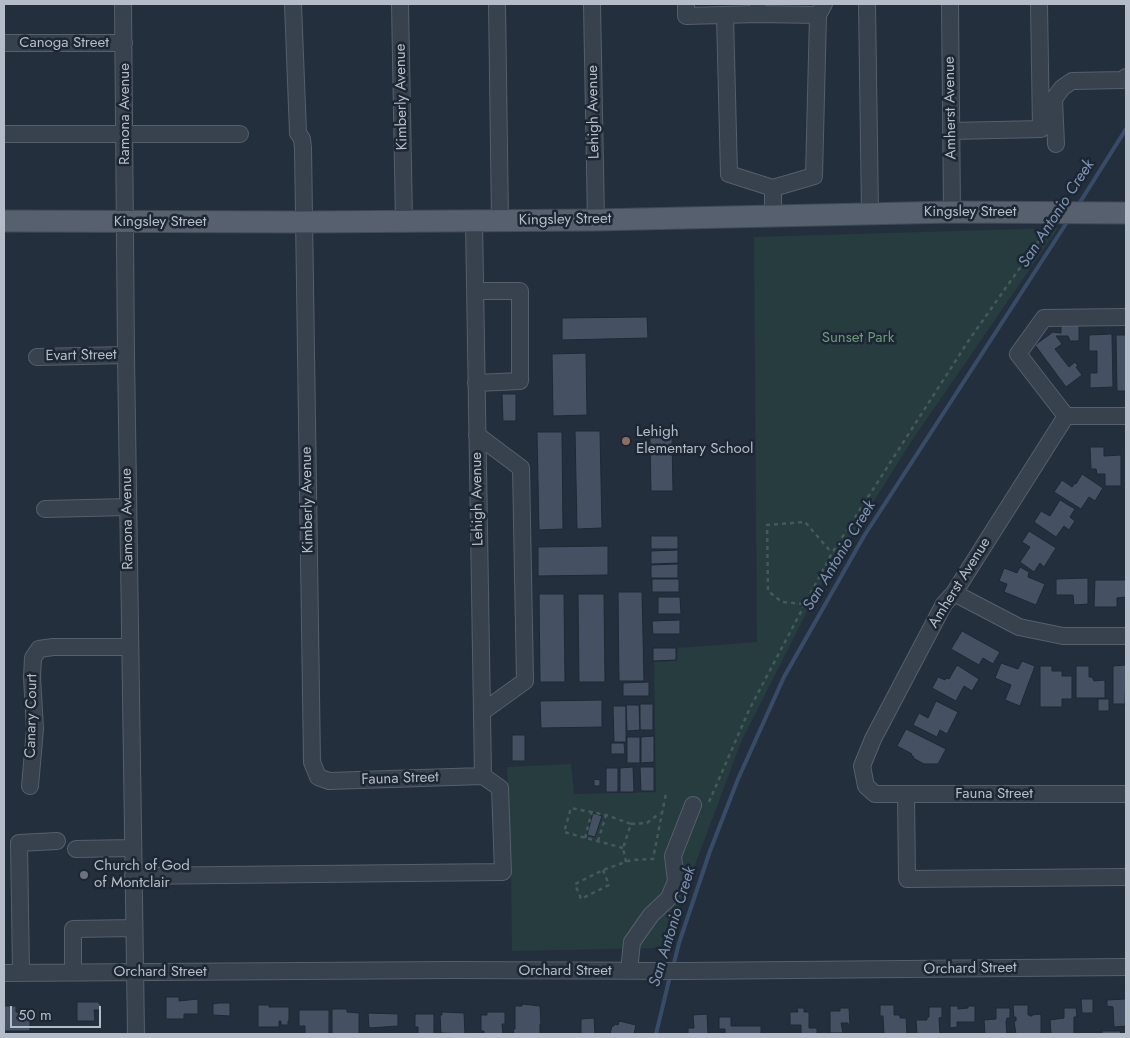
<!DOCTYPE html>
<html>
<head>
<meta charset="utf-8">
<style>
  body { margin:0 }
  #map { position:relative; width:1130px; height:1038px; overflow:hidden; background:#242f3e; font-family:Jost,sans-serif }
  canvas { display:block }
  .frame { position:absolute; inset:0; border:5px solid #b4bcc9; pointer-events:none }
  .scale { position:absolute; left:10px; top:1006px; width:91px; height:22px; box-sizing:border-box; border:2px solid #b4bcc9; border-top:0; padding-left:6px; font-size:15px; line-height:18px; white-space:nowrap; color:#b4bcc9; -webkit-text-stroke:4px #1d2633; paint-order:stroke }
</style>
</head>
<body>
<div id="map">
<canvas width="1130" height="1038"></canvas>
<div class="frame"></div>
<div class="scale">50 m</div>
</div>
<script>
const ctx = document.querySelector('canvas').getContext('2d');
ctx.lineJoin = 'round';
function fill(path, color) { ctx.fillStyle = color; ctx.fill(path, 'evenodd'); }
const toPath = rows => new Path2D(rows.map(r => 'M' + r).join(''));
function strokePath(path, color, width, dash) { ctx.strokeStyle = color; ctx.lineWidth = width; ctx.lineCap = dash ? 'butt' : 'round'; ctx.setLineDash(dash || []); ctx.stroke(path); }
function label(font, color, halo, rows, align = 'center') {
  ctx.font = font + ' Jost,sans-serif'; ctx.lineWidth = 5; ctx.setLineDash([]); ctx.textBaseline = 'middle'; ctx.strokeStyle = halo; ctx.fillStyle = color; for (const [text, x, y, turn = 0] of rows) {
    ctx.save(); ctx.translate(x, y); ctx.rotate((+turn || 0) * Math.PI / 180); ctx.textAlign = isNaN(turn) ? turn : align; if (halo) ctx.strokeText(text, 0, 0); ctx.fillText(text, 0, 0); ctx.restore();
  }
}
fill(toPath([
  [1058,228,911,442,818,590,741,742,664,948,512,951,511,858,507,767,571,764,574,794,656,792,654,662,677,661,678,648,757,642,754,237]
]), '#263c3f');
strokePath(toPath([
  [1077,207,1126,129],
  [673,967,679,943,710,851,738,779,784,677,864,536,1069,219],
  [656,1034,670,976]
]), '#394c67', 4);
const building = toPath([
  [647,317,648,338,562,340,562,318,647,317],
  [1061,323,1079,324,1079,341,1070,341,1068,336,1056,336,1062,344,1055,349,1069,367,1075,362,1078,366,1076,367,1082,375,1066,387,1035,345,1053,332,1061,333,1061,323],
  [1112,334,1113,387,1090,388,1090,373,1097,373,1097,351,1089,351,1089,335,1112,334],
  [1116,335,1126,335,1126,391,1117,391,1116,335],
  [586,353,587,415,553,416,552,354,586,353],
  [502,394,516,394,516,421,503,421,502,394],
  [575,431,600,431,602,528,577,529,575,431],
  [537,432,562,432,563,529,539,530,537,432],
  [650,436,672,436,673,491,651,491,650,436],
  [1090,447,1104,447,1104,456,1121,455,1121,486,1105,486,1105,474,1097,474,1096,469,1091,469,1090,447],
  [1082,474,1103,488,1095,501,1089,497,1081,509,1054,492,1062,480,1072,487,1075,483,1076,484,1082,474],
  [1060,500,1075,509,1070,517,1075,521,1069,530,1064,526,1056,537,1034,522,1041,511,1050,516,1060,500],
  [1029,531,1056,548,1044,567,1040,563,1034,572,1020,562,1030,547,1022,542,1029,531],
  [651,536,678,536,678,549,651,549,651,536],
  [608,546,608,575,538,576,538,547,608,546],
  [678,550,678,563,651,564,651,551,678,550],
  [678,564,678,578,651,578,651,565,678,564],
  [1020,567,1029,572,1028,577,1045,584,1036,605,1004,592,1007,584,999,581,1004,568,1017,573,1020,567],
  [1088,578,1088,604,1074,605,1073,595,1056,595,1056,579,1088,578],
  [652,579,679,579,679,592,652,592,652,579],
  [1095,580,1126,580,1126,597,1117,598,1117,607,1094,607,1095,580],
  [618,592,642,592,644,681,619,681,618,592],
  [539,594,564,594,565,682,540,682,539,594],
  [578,594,604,594,605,682,579,682,578,594],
  [658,597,680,597,681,614,658,614,658,597],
  [680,620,680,634,653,634,652,621,680,620],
  [962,631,1000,652,993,664,983,658,979,665,951,649,962,631],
  [653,648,676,648,676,660,653,661,653,648],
  [1022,661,1035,666,1020,706,1005,700,1011,685,995,678,1001,663,1018,669,1022,661],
  [957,665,979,679,972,691,964,686,956,701,932,688,938,677,945,680,946,678,949,679,957,665],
  [1126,665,1125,704,1113,704,1113,666,1126,665],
  [1040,666,1052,666,1052,671,1062,671,1062,676,1072,676,1072,699,1062,699,1062,707,1040,707,1040,666],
  [1076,666,1089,666,1089,677,1092,677,1094,681,1105,680,1105,698,1076,698,1076,666],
  [649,682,649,696,623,696,623,683,649,682],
  [1098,699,1109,699,1109,711,1098,711,1098,699],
  [602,700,602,727,541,728,540,701,602,700],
  [936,701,958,712,947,734,940,730,937,737,913,725,919,713,928,718,936,701],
  [640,704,653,704,653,730,640,730,640,704],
  [626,705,639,705,640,730,627,731,626,705],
  [613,706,626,706,626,742,614,742,613,706],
  [906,729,946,749,938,764,924,764,913,758,914,757,911,755,912,754,897,746,906,729],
  [512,735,525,735,525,761,512,761,512,735],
  [654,736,654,762,641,763,641,737,654,736],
  [627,737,640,737,640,763,627,763,627,737],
  [611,743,624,743,625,754,611,754,611,743],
  [633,767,634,792,620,792,620,768,633,767],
  [640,767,654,767,654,791,641,791,640,767],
  [606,768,618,768,618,792,606,792,606,768],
  [594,779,600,780,600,786,594,786,594,779],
  [593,813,602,816,595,837,587,835,593,813],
  [166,997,179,997,179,1001,198,999,198,1014,184,1014,184,1019,166,1019,166,997],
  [1081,999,1093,999,1093,1013,1082,1013,1081,999],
  [1126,999,1126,1026,1114,1027,1113,1007,1107,1006,1107,1000,1126,999],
  [77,1002,99,1002,99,1004,101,1004,101,1010,94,1010,95,1021,77,1021,77,1002],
  [218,1003,230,1003,230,1016,213,1015,213,1004,218,1003],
  [522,1004,540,1006,541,1024,540,1024,540,1034,514,1034,513,1029,515,1029,515,1006,522,1006,522,1004],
  [258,1005,269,1005,269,1007,289,1007,289,1021,288,1021,288,1025,281,1025,281,1021,279,1021,279,1027,258,1027,258,1005],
  [880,1005,894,1005,894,1015,900,1015,900,1018,906,1018,907,1034,884,1034,883,1016,880,1016,880,1005],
  [1013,1005,1028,1005,1028,1015,1030,1015,1030,1016,1032,1016,1032,1015,1041,1014,1041,1034,1016,1034,1014,1021,1016,1021,1016,1017,1014,1017,1013,1005],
  [4,1006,16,1006,16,1012,30,1012,30,1031,4,1031,4,1006],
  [950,1006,958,1006,958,1009,968,1008,968,1006,975,1006,975,1022,957,1022,957,1027,950,1028,950,1006],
  [929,1007,942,1007,942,1017,939,1018,940,1034,917,1034,916,1020,927,1020,927,1017,929,1017,929,1007],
  [797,1008,804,1008,804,1012,809,1012,809,1028,817,1028,817,1034,801,1034,801,1025,790,1025,790,1012,798,1012,797,1008],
  [840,1008,849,1008,850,1025,848,1025,848,1023,841,1023,843,1033,830,1033,830,1011,840,1011,840,1008],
  [996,1008,1010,1008,1010,1018,1007,1018,1006,1022,1007,1034,985,1034,984,1020,996,1019,996,1008],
  [1064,1008,1076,1008,1077,1017,1074,1017,1074,1034,1051,1034,1050,1020,1064,1018,1064,1008],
  [332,1009,347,1009,347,1012,359,1013,359,1034,332,1034,332,1009],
  [299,1010,329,1010,329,1034,305,1034,305,1026,299,1026,299,1010],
  [442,1012,464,1013,465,1034,441,1033,440,1015,442,1015,442,1012],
  [487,1012,505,1012,505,1024,502,1024,503,1034,484,1034,484,1031,481,1031,481,1015,487,1015,487,1012],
  [368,1013,398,1014,398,1026,369,1028,368,1013],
  [415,1014,434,1014,434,1034,418,1034,418,1027,415,1027,415,1014],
  [707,1014,708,1034,688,1034,688,1028,694,1028,693,1015,707,1014],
  [719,1017,731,1017,731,1026,761,1026,761,1034,725,1034,725,1029,719,1029,719,1017],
  [594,1018,595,1034,581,1034,581,1019,594,1018],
  [619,1021,636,1025,634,1034,610,1034,612,1026,614,1026,614,1024,618,1025,619,1021],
  [1102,1031,1120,1031,1121,1034,1102,1034,1102,1031]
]);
fill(building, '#455162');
strokePath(building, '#1f2835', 1);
const minor = toPath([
  [123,4,126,355,136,1034],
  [293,4,298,133,302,139,303,148,312,762,318,777,329,781,483,776],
  [400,4,404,221],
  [497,4,500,220],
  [592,4,596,220],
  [686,4,686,16,758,14],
  [758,4,758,14,818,15],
  [867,4,870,213],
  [950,4,952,212],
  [725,16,729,174,773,188],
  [4,43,124,43],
  [951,131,1041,129,1039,4],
  [4,134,240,134],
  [1056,144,1054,99,1062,88,1072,81,1122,80,1126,77],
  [773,216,773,188,814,176,818,15,824,4],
  [474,221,483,776],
  [475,291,520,291,520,381,476,383],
  [37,357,126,355],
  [1066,416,954,593,944,604,873,739,862,766,866,786,875,794,1126,794],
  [1066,416,1018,354,1044,318,1126,317],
  [1066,416,1126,416],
  [477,435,521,468,525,681,482,712],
  [45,509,128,507],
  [954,593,1019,627,1063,636,1126,636],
  [30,786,35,729,32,677,33,658,39,649,53,647,130,647],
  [906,794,907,879,1126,877],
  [76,849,133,848],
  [133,876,503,872,500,788,483,776],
  [629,971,632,942,651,915,669,898,676,881,673,856,693,805],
  [73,972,73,929,134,928],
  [4,973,452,970,684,971,1126,967],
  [21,973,19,843,57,841]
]);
const major = toPath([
  [4,221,304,222,596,220,952,212,1126,213]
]);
strokePath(minor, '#565f6c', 18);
strokePath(major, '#414a57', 23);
strokePath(toPath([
  [803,604,782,602,768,591,767,525,805,522,832,553],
  [709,802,749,710,832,553,969,340,1041,238],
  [631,824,647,823,660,813],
  [585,838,592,811],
  [598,841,606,815],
  [623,848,564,832,571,808,606,815,631,824,623,848,626,862],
  [603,870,609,885,581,899,575,884,603,870,631,860,653,859,666,793]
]), '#44595c', 2.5, [4, 4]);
strokePath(minor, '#38414e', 16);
strokePath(major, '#56606e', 21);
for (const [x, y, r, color] of [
  [626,441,5,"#8d6e63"],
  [84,875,5,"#6b7280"]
]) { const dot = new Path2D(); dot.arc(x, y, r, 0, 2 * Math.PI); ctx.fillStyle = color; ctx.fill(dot); strokePath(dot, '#1d2633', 2); }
label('15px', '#b4bcc9', '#1d2633', [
  ["Canoga Street",64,43],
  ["Kimberly Avenue",402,97,-91],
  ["Amherst Avenue",951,108,-91],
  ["Lehigh Avenue",594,112,-91],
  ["Ramona Avenue",125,114,-90],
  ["Kingsley Street",970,212],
  ["Kingsley Street",565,220,-1],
  ["Kingsley Street",160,222],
  ["Evart Street",81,356,-1],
  ["Lehigh Avenue",478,499,-91],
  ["Kimberly Avenue",308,500,-91],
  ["Ramona Avenue",128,519,-91],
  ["Amherst Avenue",960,583,-58],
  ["Canary Court",32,716,-89],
  ["Fauna Street",400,779,-2],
  ["Fauna Street",994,794],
  ["Orchard Street",970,969,-1],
  ["Orchard Street",565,971],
  ["Orchard Street",160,972]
]);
label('15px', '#6b9a76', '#1d2633', [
  ["Sunset Park",858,338]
]);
label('15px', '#b4bcc9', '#1d2633', [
  ["Lehigh",636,432],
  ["Elementary School",636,449],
  ["Church of God",94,866],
  ["of Montclair",94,883]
], 'left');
label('italic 16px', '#7c92b1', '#1d2633', [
  ["San Antonio Creek",1057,214,-57],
  ["San Antonio Creek",840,556,-59],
  ["San Antonio Creek",673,927,-73]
]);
</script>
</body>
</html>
